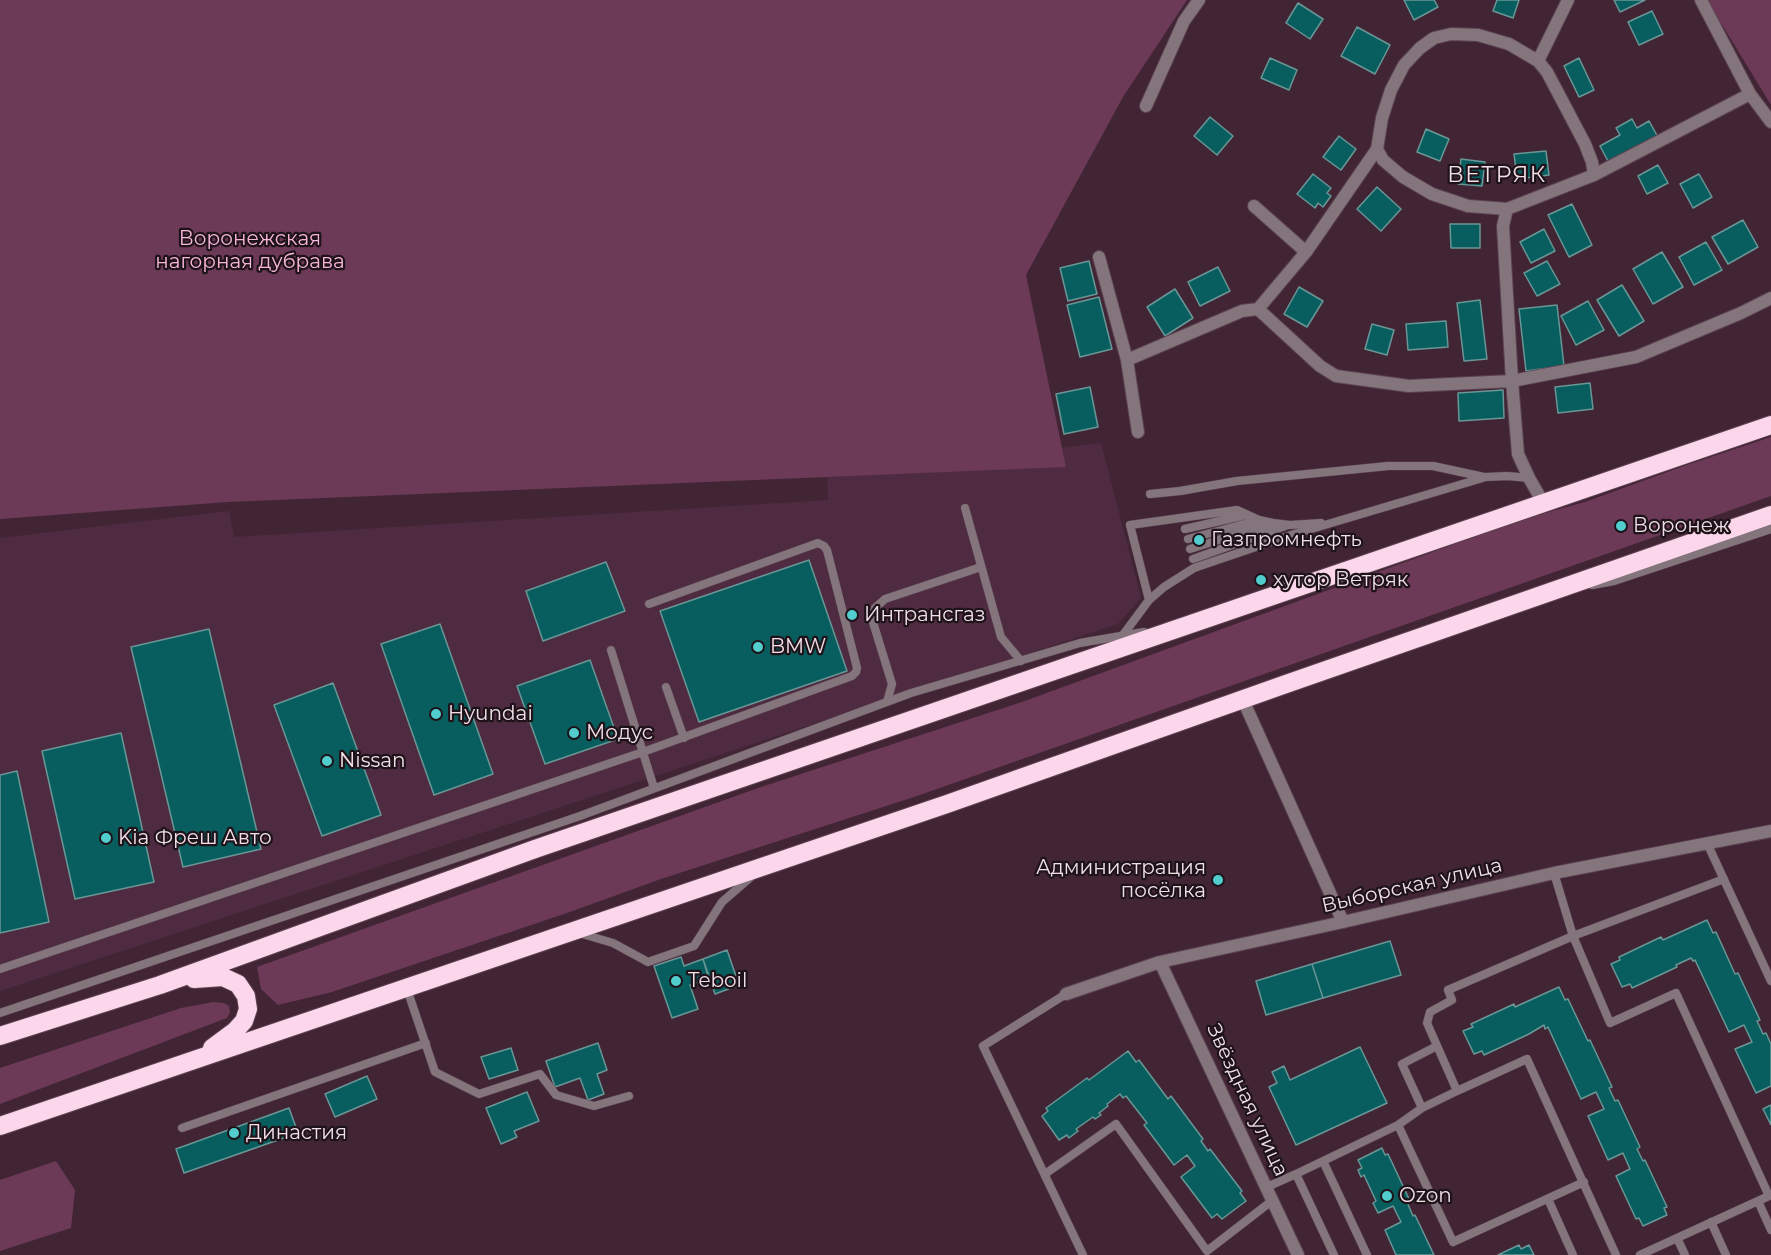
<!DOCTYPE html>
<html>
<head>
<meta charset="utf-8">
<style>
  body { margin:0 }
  canvas { display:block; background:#412535 }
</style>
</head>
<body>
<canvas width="1771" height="1255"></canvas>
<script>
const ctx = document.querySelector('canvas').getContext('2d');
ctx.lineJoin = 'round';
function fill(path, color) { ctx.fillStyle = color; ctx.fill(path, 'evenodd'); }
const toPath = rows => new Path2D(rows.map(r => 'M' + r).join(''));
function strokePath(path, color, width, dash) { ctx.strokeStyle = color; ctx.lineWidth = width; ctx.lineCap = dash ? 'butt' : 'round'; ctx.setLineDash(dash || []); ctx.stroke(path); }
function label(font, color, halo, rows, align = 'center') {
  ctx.font = font + ' Montserrat,sans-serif'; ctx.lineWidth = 4.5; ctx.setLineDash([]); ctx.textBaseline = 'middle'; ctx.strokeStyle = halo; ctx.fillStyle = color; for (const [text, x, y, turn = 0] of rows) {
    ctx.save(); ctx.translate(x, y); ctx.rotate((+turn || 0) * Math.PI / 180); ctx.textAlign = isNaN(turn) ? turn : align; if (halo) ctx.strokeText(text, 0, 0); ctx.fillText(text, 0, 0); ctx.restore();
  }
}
fill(toPath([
  [1101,443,1141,598,1118,624,0,991,0,538,229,511,234,537,828,500,827,473]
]), '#4e2b40');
fill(toPath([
  [0,0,1187,0,1123,97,1026,275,1066,467,228,502,0,519],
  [1707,0,1771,0,1771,105],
  [1771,437,1771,496,917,796,661,879,567,913,332,992,278,1005,261,989,257,967,761,787,1022,702,1523,519,1585,502,1681,467],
  [213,1002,224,1003,229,1006,230,1013,227,1018,0,1104,0,1068,181,1008],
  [56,1161,75,1190,71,1228,0,1251,0,1180]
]), '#6c3957');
const building = toPath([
  [1404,0,1434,0,1438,7,1414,20,1404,0],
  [1497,0,1519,0,1513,18,1493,11,1497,0],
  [1614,0,1645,0,1620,12,1614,0],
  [1298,3,1323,19,1310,39,1286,23,1298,3],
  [1652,11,1663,34,1639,45,1628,22,1652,11],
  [1357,27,1390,45,1375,74,1341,56,1357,27],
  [1270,58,1297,70,1289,90,1261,78,1270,58],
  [1579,58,1594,90,1579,97,1564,66,1579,58],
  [1210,117,1233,136,1217,155,1194,136,1210,117],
  [1632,119,1637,128,1649,121,1658,137,1609,163,1600,146,1620,135,1616,128,1632,119],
  [1426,129,1449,139,1440,161,1417,152,1426,129],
  [1339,136,1356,149,1341,170,1323,157,1339,136],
  [1546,151,1549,175,1517,179,1514,154,1546,151],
  [1461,159,1485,162,1482,186,1458,184,1461,159],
  [1658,165,1668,183,1647,194,1638,176,1658,165],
  [1313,174,1331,188,1327,193,1331,196,1323,207,1318,203,1315,208,1297,194,1313,174],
  [1699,174,1712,197,1693,208,1680,184,1699,174],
  [1377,187,1401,209,1381,231,1357,209,1377,187],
  [1572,204,1592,245,1569,257,1548,215,1572,204],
  [1743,220,1758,247,1728,264,1712,237,1743,220],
  [1450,224,1480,224,1480,248,1451,248,1450,224],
  [1544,229,1555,251,1531,263,1520,242,1544,229],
  [1706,242,1722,270,1694,285,1679,257,1706,242],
  [1662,252,1683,287,1653,304,1633,269,1662,252],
  [1089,261,1097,294,1068,301,1060,268,1089,261],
  [1547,261,1560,284,1537,296,1524,273,1547,261],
  [1218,267,1230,291,1200,306,1188,282,1218,267],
  [1622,285,1644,321,1619,336,1597,300,1622,285],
  [1299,287,1323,301,1307,327,1284,314,1299,287],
  [1175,289,1193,318,1165,336,1147,307,1175,289],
  [1099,297,1112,349,1080,357,1067,305,1099,297],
  [1480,300,1487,359,1464,361,1457,303,1480,300],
  [1588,301,1604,330,1576,345,1561,316,1588,301],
  [1557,305,1564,366,1526,371,1519,309,1557,305],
  [1446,321,1448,347,1408,350,1406,324,1446,321],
  [1372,324,1394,330,1387,355,1365,349,1372,324],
  [1590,383,1593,409,1558,413,1555,387,1590,383],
  [1090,387,1098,427,1064,434,1056,394,1090,387],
  [1503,390,1504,418,1459,421,1458,393,1503,390],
  [809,560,847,671,699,722,660,611,809,560],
  [606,562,625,611,543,641,526,591,606,562],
  [440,624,493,774,434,795,381,644,440,624],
  [209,629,261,849,183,867,131,647,209,629],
  [590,660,618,739,545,764,517,686,590,660],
  [333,683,381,815,322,836,274,705,333,683],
  [121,733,154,882,75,899,42,751,121,733],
  [17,771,49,922,0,933,0,775,17,771],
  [1707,920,1713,933,1716,932,1735,974,1738,973,1760,1020,1757,1021,1763,1034,1766,1033,1771,1044,1771,1086,1756,1093,1735,1049,1752,1042,1744,1025,1729,1032,1695,960,1693,961,1691,958,1676,965,1677,967,1632,988,1630,984,1622,987,1611,964,1620,960,1619,957,1661,937,1663,940,1707,920],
  [1390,941,1401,975,1323,998,1312,964,1390,941],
  [727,950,739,985,715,994,703,959,727,950],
  [681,957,684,966,703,959,709,979,690,985,698,1009,672,1018,654,966,681,957],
  [1312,964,1323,998,1266,1015,1256,981,1312,964],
  [1559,987,1565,1000,1568,999,1588,1041,1590,1040,1612,1087,1609,1088,1615,1101,1618,1100,1640,1147,1637,1149,1643,1161,1645,1160,1667,1207,1664,1208,1667,1215,1643,1226,1639,1218,1636,1219,1616,1176,1630,1169,1623,1153,1608,1160,1588,1116,1604,1109,1596,1092,1581,1099,1548,1027,1545,1029,1544,1025,1529,1034,1484,1055,1482,1051,1474,1054,1463,1031,1473,1027,1471,1024,1514,1004,1515,1007,1559,987],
  [598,1043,607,1070,597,1074,604,1094,588,1100,580,1078,555,1087,546,1061,598,1043],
  [1360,1047,1387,1103,1296,1145,1269,1087,1277,1083,1272,1072,1284,1066,1290,1080,1360,1047],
  [511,1048,518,1070,489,1079,481,1057,511,1048],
  [1128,1051,1136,1062,1139,1060,1168,1099,1171,1096,1203,1139,1201,1141,1208,1151,1210,1149,1242,1191,1240,1193,1246,1201,1222,1219,1217,1214,1212,1218,1181,1177,1195,1166,1187,1155,1174,1165,1144,1125,1147,1123,1126,1096,1123,1098,1120,1094,1107,1104,1108,1106,1099,1113,1101,1115,1095,1119,1093,1117,1076,1129,1078,1131,1069,1138,1067,1135,1059,1140,1042,1116,1048,1111,1046,1108,1087,1078,1089,1080,1128,1051],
  [367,1076,377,1099,335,1117,325,1094,367,1076],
  [527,1092,539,1121,514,1131,517,1137,501,1144,486,1108,527,1092],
  [1771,1105,1771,1125,1763,1109,1771,1105],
  [289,1108,298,1133,184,1173,176,1149,289,1108],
  [1382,1148,1385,1155,1388,1154,1410,1201,1407,1202,1413,1216,1415,1215,1434,1255,1396,1255,1385,1230,1401,1222,1393,1206,1378,1213,1373,1203,1376,1201,1364,1175,1361,1177,1358,1170,1362,1168,1358,1160,1382,1148],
  [1519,1245,1521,1249,1529,1245,1534,1255,1498,1255,1519,1245]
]);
fill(building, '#085e5e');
strokePath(building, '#699696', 1.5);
const lane = toPath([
  [1150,494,1180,491,1237,481,1388,466,1433,466,1484,477],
  [965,508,1001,637,1021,661],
  [1185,529,1246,515],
  [1188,539,1259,520],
  [1190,549,1272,523],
  [1193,559,1288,525],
  [1592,585,1614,581,1771,529],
  [1149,600,1130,525,1237,510,1259,520,1273,523,1290,525,1321,523],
  [1123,635,1149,600,1164,587,1194,568,1291,535,1486,477,1507,476,1529,478],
  [611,650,654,788],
  [666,687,684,738],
  [887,702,892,684,872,619,875,608,885,599,981,567],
  [1707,843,1771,981],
  [1554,873,1573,936,1448,990,1452,1000,1430,1012,1427,1023,1457,1091,1527,1059,1616,1255],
  [1724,879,1573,936,1610,1023,1676,993,1769,1196],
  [579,933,613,943,648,962,694,946,722,902,752,876],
  [0,969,643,752,852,676,856,672,857,668,827,550,824,546,818,543,649,604],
  [407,989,435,1072,479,1094,540,1074,556,1095,594,1106,629,1096],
  [1066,994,983,1046,1083,1255],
  [0,1013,580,816,911,693,1080,643,1144,632],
  [1437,1046,1402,1064,1422,1108,1457,1091],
  [1398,1125,1453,1242,1584,1182],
  [182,1128,426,1043],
  [1323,1161,1367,1255],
  [1045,1174,1116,1124,1207,1251,1273,1200],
  [1267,1187,1296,1174],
  [1548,1199,1573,1255],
  [1758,1201,1771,1230],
  [1711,1222,1726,1255],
  [1677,1238,1685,1255],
  [1334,1255,1296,1174,1398,1125,1422,1108],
  [1640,1255,1771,1195]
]);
const street = toPath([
  [1701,0,1750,94,1771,122],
  [1538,61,1568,0],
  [1146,106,1184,21,1199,0],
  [1377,149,1383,160,1403,177,1432,194,1468,206,1507,209,1594,175,1750,94],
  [1254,206,1306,252],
  [1507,209,1503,226,1512,381,1518,454,1529,478,1544,504],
  [1099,257,1127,360],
  [1258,309,1320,366,1336,376,1409,386,1512,381,1636,357,1741,313,1771,298],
  [1138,432,1127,360,1242,311,1258,309,1306,252,1377,149,1382,118,1391,90,1404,65,1420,48,1434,38,1451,34,1478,35,1509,44,1538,61,1547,72,1585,144,1592,162,1594,175],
  [1243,700,1343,922],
  [1160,962,1298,1255],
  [1066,994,1160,962,1343,922,1554,873,1771,831]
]);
const highway = toPath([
  [194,979,223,977,238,984,246,996,248,1009,244,1021,235,1031,212,1048],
  [0,1036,160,985,535,849,1771,425],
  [0,1126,947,804,1286,684,1771,515]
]);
strokePath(lane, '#5d4352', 9);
strokePath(street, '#5d4352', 14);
strokePath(highway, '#5d4352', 20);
strokePath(lane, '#84757d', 8);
strokePath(street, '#84757d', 12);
strokePath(highway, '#fcd6ea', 18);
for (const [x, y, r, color] of [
  [1621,526,6,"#52cdce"],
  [1199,540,6,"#52cdce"],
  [1261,580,6,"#52cdce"],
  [852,615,6,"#52cdce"],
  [758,647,6,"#52cdce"],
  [436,714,6,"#52cdce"],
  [574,733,6,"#52cdce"],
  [327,761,6,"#52cdce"],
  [106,838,6,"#52cdce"],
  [1218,880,6,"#52cdce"],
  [676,981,6,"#52cdce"],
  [234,1133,6,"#52cdce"],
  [1387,1196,6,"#52cdce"]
]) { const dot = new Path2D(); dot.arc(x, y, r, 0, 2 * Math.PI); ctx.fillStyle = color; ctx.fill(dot); strokePath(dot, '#1f131a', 2); }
label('20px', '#f7b5da', '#1f131a', [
  ["Воронежская",250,239],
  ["нагорная дубрава",250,262]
]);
label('20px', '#f1dee8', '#1f131a', [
  ["Воронеж",1633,526],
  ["Газпромнефть",1211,540],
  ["хутор Ветряк",1273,580],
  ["Интрансгаз",864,615],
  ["BMW",770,647],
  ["Hyundai",448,714],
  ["Модус",586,733],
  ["Nissan",339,761],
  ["Kia Фреш Авто",118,838],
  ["Администрация",1206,868,"right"],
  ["посёлка",1206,891,"right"],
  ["Teboil",688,981],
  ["Династия",246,1133],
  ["Ozon",1399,1196]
], 'left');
label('20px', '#f1dee8', '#1f131a', [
  ["Выборская улица",1412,886,-13],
  ["Звёздная улица",1247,1100,65]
]);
ctx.letterSpacing = '1.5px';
label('22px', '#f1dee8', '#1f131a', [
  ["ВЕТРЯК",1497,176]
]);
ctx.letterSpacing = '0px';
</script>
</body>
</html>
